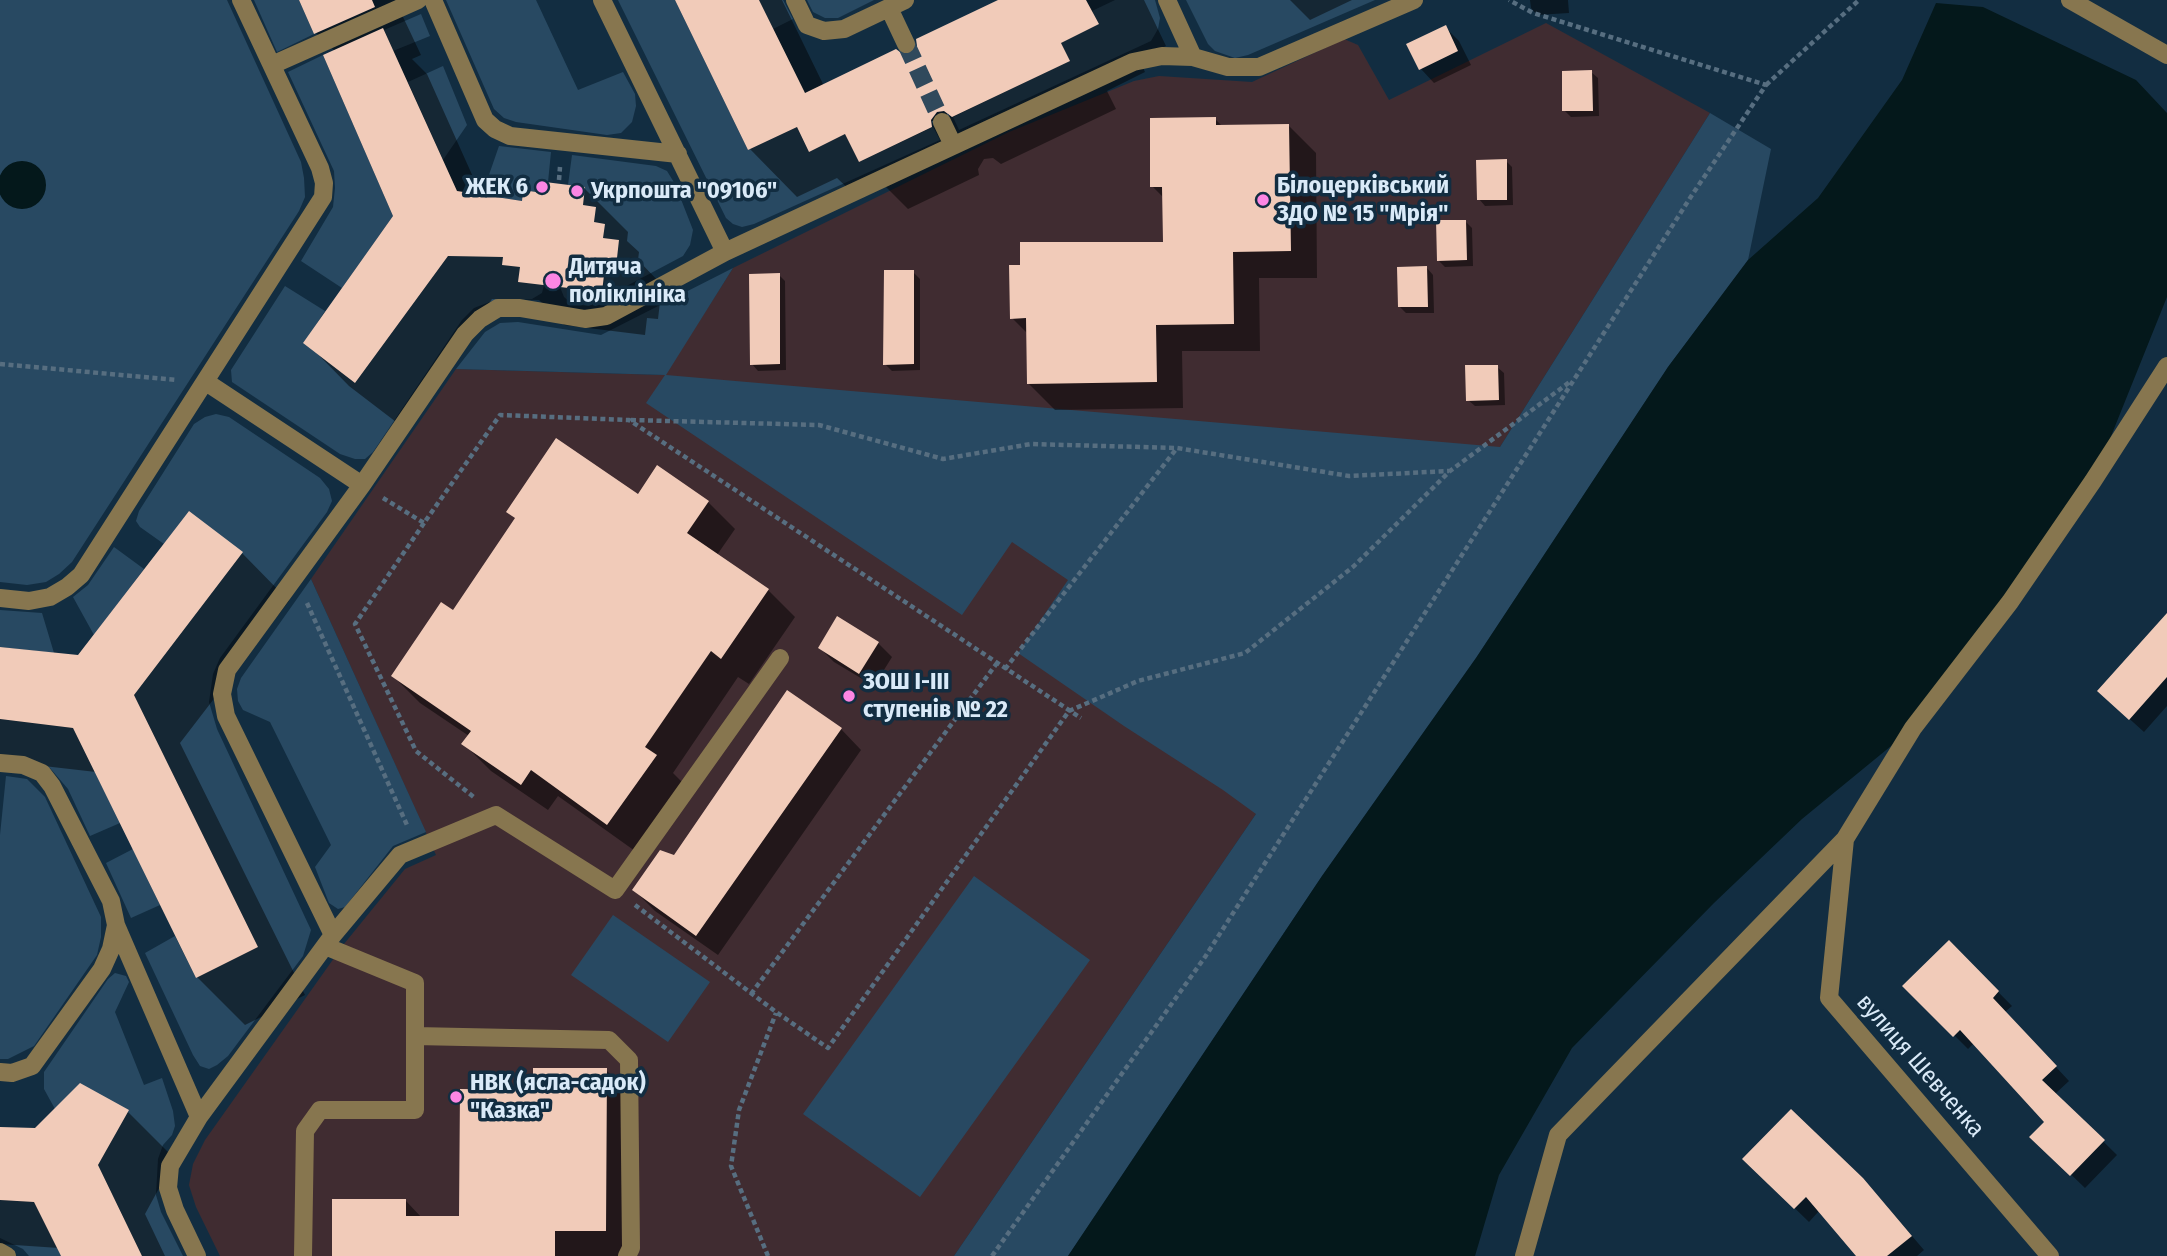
<!DOCTYPE html>
<html>
<head>
<meta charset="utf-8">
<style>
  body { margin:0 }
  canvas { display:block; background:#122d41 }
</style>
</head>
<body>
<canvas width="2167" height="1256"></canvas>
<script>
const ctx = document.querySelector('canvas').getContext('2d');
ctx.lineJoin = 'round';
function fill(path, color) { ctx.fillStyle = color; ctx.fill(path, 'evenodd'); }
const toPath = rows => new Path2D(rows.map(r => 'M' + r).join(''));
function strokePath(path, color, width, dash) { ctx.strokeStyle = color; ctx.lineWidth = width; ctx.lineCap = dash ? 'butt' : 'round'; ctx.setLineDash(dash || []); ctx.stroke(path); }
function label(font, color, halo, rows, align = 'center') {
  ctx.font = font + ' "Fira Sans Condensed",sans-serif'; ctx.lineWidth = 7; ctx.setLineDash([]); ctx.textBaseline = 'middle'; ctx.strokeStyle = halo; ctx.fillStyle = color; for (const [text, x, y, turn = 0] of rows) {
    ctx.save(); ctx.translate(x, y); ctx.rotate((+turn || 0) * Math.PI / 180); ctx.textAlign = isNaN(turn) ? turn : align; if (halo) ctx.strokeText(text, 0, 0); ctx.fillText(text, 0, 0); ctx.restore();
  }
}
fill(toPath([
  [1546,23,1710,113,1500,447,1256,814,954,1256,220,1256,196,1207,189,1185,193,1164,205,1140,344,944,405,869,436,855,311,579,456,369,665,375,733,268,1009,132,1134,81,1159,76,1252,82,1344,39,1358,45,1389,100]
]), '#402c31');
fill(toPath([
  [0,0,227,0,301,162,304,178,305,197,299,211,72,562,59,574,46,582,27,585,0,582],
  [254,0,299,0,314,34,277,52],
  [446,0,536,0,578,90,623,72,635,94,636,106,632,122,621,133,607,135,516,122,504,118,494,109],
  [618,0,675,0,748,150,797,127,809,152,845,134,859,162,933,127,940,140,754,224,742,227,733,224,726,218],
  [759,0,783,0,793,19,773,29],
  [807,0,874,0,838,18,825,18,813,12],
  [1115,0,1155,0,1160,18,1158,29,1151,41,959,130,953,117,1069,61,1061,43,1098,23,1092,11],
  [1186,0,1375,0,1248,55,1235,58,1215,51,1208,44],
  [421,14,430,36,393,51,384,30],
  [323,55,393,216,342,288,301,261,333,207,335,188,334,171,288,72],
  [443,66,467,125,443,160,408,82],
  [1710,113,1771,149,1748,260,1668,367,1476,658,1322,876,1068,1256,954,1256,1256,814,1223,790,1124,726,1018,653,1068,580,1012,542,962,615,646,403,665,375,456,369,485,332,500,323,518,322,601,335,733,268,666,375,1500,447],
  [499,146,551,152,548,182,537,181,536,192,523,190,522,201,482,195],
  [572,155,656,166,667,171,675,184,693,230,690,245,683,256,589,306,572,304,564,297,560,287,604,275,618,240,603,238,594,222,596,207,583,205,585,187,568,185],
  [448,256,503,257,503,265,520,267,544,285,542,293,532,299,495,300,474,308,462,320,373,452,365,459,355,459,340,454,232,382,231,370,285,286,325,311,304,343,355,383],
  [216,414,229,417,320,478,329,489,332,501,327,512,220,658,213,674,209,702,217,729,311,930,303,956,228,1056,217,1065,209,1069,200,1066,193,1055,145,953,175,936,196,978,258,947,134,695,189,511,164,544,140,527,136,521,139,511,194,424,205,417],
  [114,547,144,569,94,635,73,597,88,585],
  [311,579,426,832,393,846,345,907,338,909,329,903,315,867,331,845,270,722,243,710,238,701,237,689,241,678],
  [0,610,42,613,54,653,0,647],
  [0,719,73,728,120,823,90,836,68,789,50,768,24,758,0,755],
  [6,776,27,779,45,797,101,917,101,937,97,955,34,1046,8,1059,0,1059,0,835],
  [133,849,160,905,131,918,106,863],
  [974,876,1090,960,920,1197,803,1114],
  [613,915,710,982,668,1042,571,975],
  [115,973,126,976,129,982,115,1012,144,1085,162,1078,173,1111,175,1126,172,1135,163,1145,158,1159,156,1195,161,1212,183,1256,142,1256,98,1165,128,1110,55,1109,44,1089,44,1072,108,979],
  [0,1200,34,1202,61,1256,29,1256,23,1249,0,1238]
]), '#284962');
fill(toPath([
  [1936,3,1983,7,2136,80,2167,113,2167,297,2093,481,1913,728,1802,819,1714,903,1572,1048,1499,1175,1475,1256,1068,1256,1322,876,1476,658,1668,367,1748,260,1818,198,1902,80],
  '-2 185a24 24 0 1 1 48 0a24 24 0 1 1-48 0Z'
]), '#04181b');
fill(toPath([
  [301,0,395,0,421,55,412,59,427,74,482,197,523,203,537,194,584,188,628,232,627,241,639,252,638,260,662,285,658,319,647,318,645,335,564,325,539,300,492,299,400,425,349,386,306,342,395,216,335,51,316,33],
  [677,0,782,0,824,86,900,55,911,56,1002,0,1144,0,1166,46,1139,59,1145,72,1107,91,1116,109,1001,164,993,158,984,159,978,169,979,175,908,209,885,186,859,199,837,178,797,197,750,149],
  [1290,0,1352,0,1310,20],
  [1530,0,1568,0,1569,13,1537,15,1531,8],
  [1445,27,1459,41,1471,65,1434,83,1421,69],
  [1591,72,1598,78,1599,116,1571,117,1564,110],
  [1215,119,1223,127,1289,126,1316,153,1317,278,1259,278,1260,351,1182,351,1183,408,1055,410,1028,383,1028,334,1012,318,1165,243,1164,198,1152,186],
  [1506,161,1512,167,1513,205,1485,206,1479,199],
  [1466,222,1472,228,1473,266,1445,267,1438,260],
  [1427,268,1433,275,1434,313,1406,313,1400,307],
  [913,272,920,279,920,370,892,371,885,364],
  [779,275,785,281,786,370,758,371,752,364],
  [1497,367,1504,373,1505,405,1475,406,1468,400],
  [638,496,708,502,735,529,717,555,768,590,795,617,749,684,738,677,673,773,683,783,635,851,558,796,548,810,491,771,464,744,469,736,420,703,393,676,453,612,517,520,508,512],
  [242,553,289,601,180,743,305,995,245,1025,197,977,96,772,0,761,0,649,79,657],
  [2167,616,2167,706,2144,732,2113,704],
  [878,643,892,657,874,686,834,662,820,648],
  [841,729,861,750,718,955,655,911,634,890],
  [1949,942,2012,1006,2005,1012,2069,1081,2055,1094,2117,1155,2085,1188,2032,1137,2046,1122,1974,1043,1968,1049,1905,986],
  [606,1070,633,1097,632,1256,333,1256,406,1201,422,1218,461,1218,535,1092],
  [128,1112,175,1159,145,1214,165,1256,63,1256,59,1248,0,1244,0,1129,36,1130],
  [1744,1159,1876,1194,1924,1250,1917,1256,1858,1256,1819,1211,1809,1222]
]), '#0007');
fill(toPath([
  [299,0,372,0,375,7,314,34],
  [675,0,759,0,805,93,896,49,904,55,911,54,917,46,916,39,998,0,1086,0,1099,24,1061,43,1070,61,952,117,944,111,937,112,931,120,932,127,859,162,845,134,809,152,797,127,748,150],
  [1446,25,1458,51,1419,70,1406,44],
  [383,28,457,191,522,201,523,190,536,192,537,181,585,187,583,205,596,207,594,222,605,224,603,238,619,240,615,276,604,275,602,292,518,282,520,267,502,265,503,257,448,256,355,383,303,343,393,216,323,55],
  [1592,70,1593,111,1562,111,1562,71],
  [1216,117,1216,125,1289,124,1291,251,1233,252,1234,324,1156,325,1157,382,1027,384,1026,318,1010,319,1009,265,1020,265,1020,242,1163,242,1162,187,1150,187,1150,118],
  [1507,159,1507,200,1477,200,1476,160],
  [1436,220,1466,220,1467,260,1437,261],
  [1427,266,1428,307,1398,307,1397,267],
  [884,270,914,270,914,364,883,365],
  [780,273,780,364,750,365,749,274],
  [1465,365,1498,365,1499,400,1466,401],
  [556,438,638,494,657,465,709,501,687,533,769,589,721,659,711,651,645,747,657,755,607,825,531,770,521,785,461,744,471,731,391,676,441,602,453,610,515,518,506,512],
  [189,511,243,552,134,695,258,947,196,978,73,728,0,719,0,647,78,655],
  [2167,613,2167,677,2129,720,2097,691],
  [837,616,879,642,859,674,818,648],
  [787,690,842,728,696,936,632,890,660,850,674,855],
  [1949,940,1999,991,1993,998,2057,1066,2042,1080,2105,1140,2070,1176,2029,1137,2044,1122,1960,1030,1953,1037,1902,986],
  [533,1068,607,1068,606,1231,555,1231,555,1256,332,1256,332,1199,406,1199,406,1216,459,1216,460,1089,533,1090],
  [80,1083,129,1110,98,1165,142,1256,61,1256,34,1202,0,1200,0,1127,35,1128],
  [1791,1109,1863,1178,1912,1236,1887,1256,1856,1256,1806,1197,1794,1209,1742,1159]
]), '#f1cbb9');
strokePath(toPath([
  [906,44,942,122]
]), '#30495c', 18, [18, 9]);
strokePath(toPath([
  [1766,85,1859,0],
  [559,180,560,167],
  [0,364,177,380],
  [631,420,819,425,943,459,1031,444,1177,448],
  [383,498,424,523,500,415,629,420,1081,718],
  [424,523,355,624,416,751,475,798],
  [307,603,407,825],
  [1005,669,1177,448,1349,476,1449,471],
  [635,905,776,1012,828,1048,1069,711,1138,681,1245,653,1354,566,1450,471,1571,381],
  [751,994,997,663],
  [768,1256,731,1166,739,1110,776,1013],
  [992,1256,1205,957,1692,195,1766,85,1533,13,1509,0]
]), '#576e80', 4.5, [5, 3.5]);
strokePath(toPath([
  [433,0,485,120,495,129,510,136,678,154],
  [602,0,725,252],
  [795,0,807,25,824,31,844,29,905,0],
  [1167,0,1193,57],
  [2070,0,2167,55],
  [889,8,906,44],
  [272,65,418,0],
  [942,122,953,145],
  [206,382,362,485],
  [0,598,29,601,50,597,67,587,81,575,323,197,324,183,320,168,241,0],
  [0,763,23,765,42,773,52,786,111,901,116,925,111,949,102,969,32,1066,12,1073,0,1072],
  [1845,839,1829,998,2050,1256],
  [116,925,199,1117],
  [333,935,226,716,222,694,227,670,362,485,465,334,480,319,498,308,520,308,585,319,606,316,725,252,1133,62,1162,56,1193,57,1228,67,1259,67,1414,0],
  [415,1036,609,1040,629,1060,631,1248,627,1256],
  [0,1252,7,1256],
  [197,1256,175,1210,168,1188,170,1166,199,1117,333,935,400,855,496,815,615,890,780,658],
  [303,1256,305,1131,320,1110,415,1110,415,983,325,946],
  [1524,1256,1558,1135,1845,839,1913,728,2010,602,2093,481,2167,366]
]), '#87764f', 18);
for (const [x, y, r, color] of [
  [542,187,7,"#fc86e3"],
  [577,191,7,"#fc86e3"],
  [1263,200,7,"#fc86e3"],
  [553,281,9,"#fc86e3"],
  [849,696,7,"#fc86e3"],
  [456,1097,7,"#fc86e3"]
]) { const dot = new Path2D(); dot.arc(x, y, r, 0, 2 * Math.PI); ctx.fillStyle = color; ctx.fill(dot); strokePath(dot, '#122d41', 2.5); }
label('bold 24px', '#daeaf8', '#122d41', [
  ["Білоцерківський",1277,186],
  ["ЗДО № 15 \"Мрія\"",1277,214],
  ["ЖЕК 6",528,187,"right"],
  ["Укрпошта \"09106\"",591,191],
  ["Дитяча",569,267],
  ["поліклініка",569,295],
  ["ЗОШ І-ІІІ",863,682],
  ["ступенів № 22",863,710],
  ["НВК (ясла-садок)",470,1083],
  ["\"Казка\"",470,1111]
], 'left');
label('24px', '#daeaf8', '#122d41', [
  ["вулиця Шевченка",1920,1066,49]
]);
</script>
</body>
</html>
